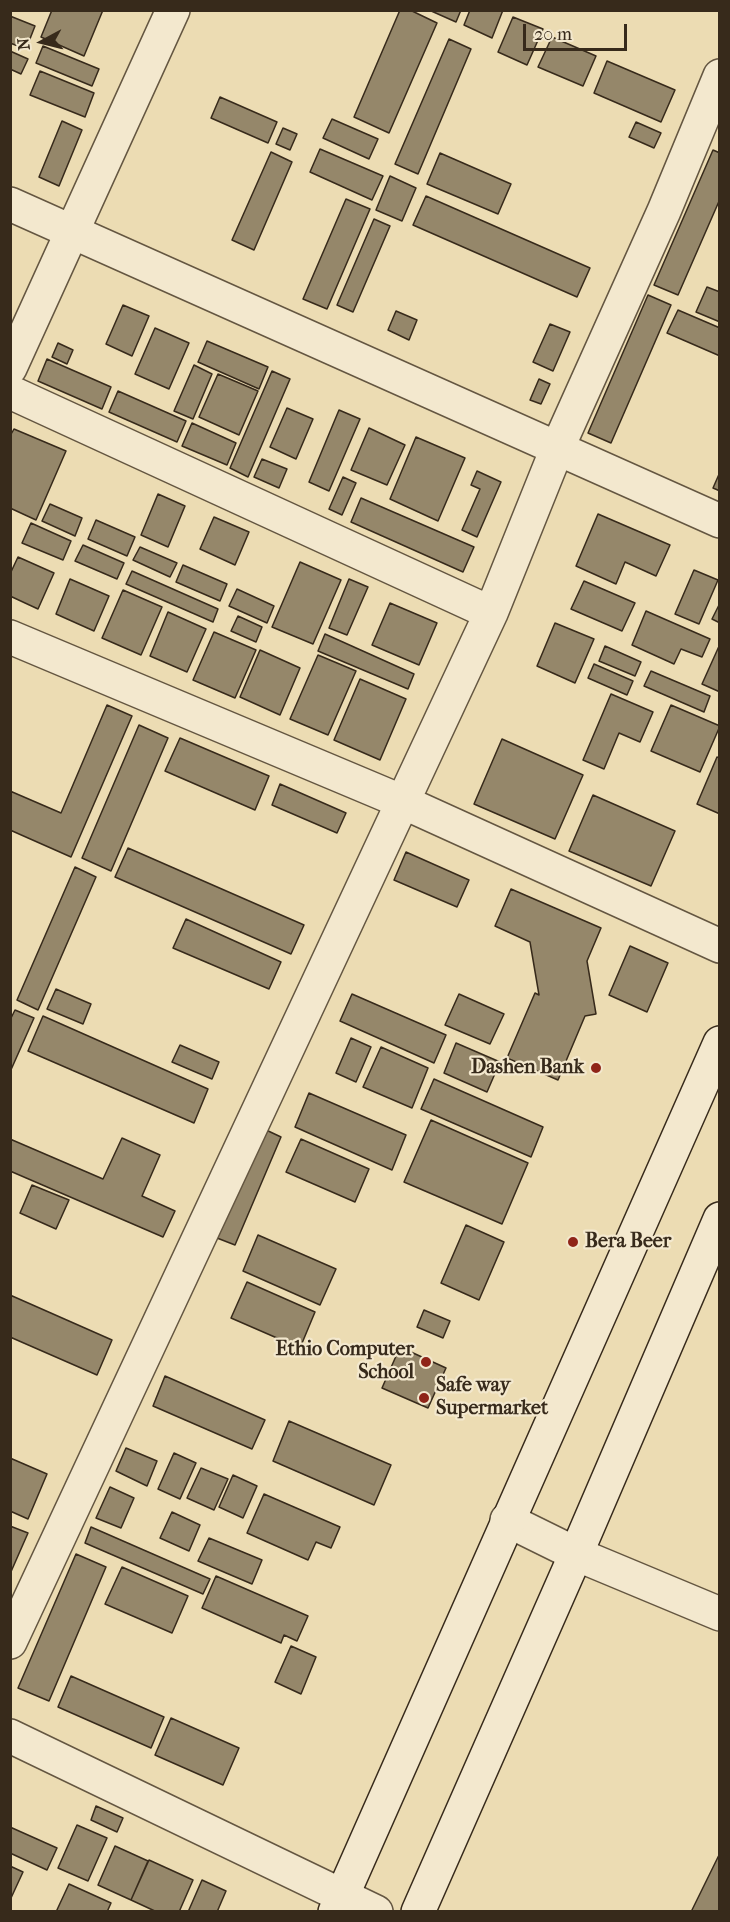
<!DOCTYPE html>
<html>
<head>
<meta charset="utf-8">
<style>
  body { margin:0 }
  #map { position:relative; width:730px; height:1922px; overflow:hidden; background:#ecdcb3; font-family:"IM FELL French Canon",serif }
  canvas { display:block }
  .frame { position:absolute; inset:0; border:12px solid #372a1b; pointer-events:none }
  .north { position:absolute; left:12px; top:12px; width:60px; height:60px; -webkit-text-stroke:4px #f3e8ce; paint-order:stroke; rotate:263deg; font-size:16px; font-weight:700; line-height:24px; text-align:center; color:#372a1b }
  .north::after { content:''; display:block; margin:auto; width:21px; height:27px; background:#372a1b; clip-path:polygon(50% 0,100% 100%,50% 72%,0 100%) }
  .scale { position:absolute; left:523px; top:24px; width:104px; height:27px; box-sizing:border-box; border:3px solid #372a1b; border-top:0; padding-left:8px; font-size:18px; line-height:21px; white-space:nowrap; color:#372a1b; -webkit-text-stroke:4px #f3e8ce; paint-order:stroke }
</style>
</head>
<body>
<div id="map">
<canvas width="730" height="1922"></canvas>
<div class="frame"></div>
<div class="north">N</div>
<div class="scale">20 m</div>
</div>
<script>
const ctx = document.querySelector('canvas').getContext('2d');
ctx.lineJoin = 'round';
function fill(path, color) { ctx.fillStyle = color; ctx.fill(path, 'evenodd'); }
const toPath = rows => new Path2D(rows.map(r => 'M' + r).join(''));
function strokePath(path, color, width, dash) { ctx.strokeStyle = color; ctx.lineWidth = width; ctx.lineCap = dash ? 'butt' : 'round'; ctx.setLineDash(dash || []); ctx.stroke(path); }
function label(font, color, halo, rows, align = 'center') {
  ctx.font = font + ' "IM FELL French Canon",serif'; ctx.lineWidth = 4.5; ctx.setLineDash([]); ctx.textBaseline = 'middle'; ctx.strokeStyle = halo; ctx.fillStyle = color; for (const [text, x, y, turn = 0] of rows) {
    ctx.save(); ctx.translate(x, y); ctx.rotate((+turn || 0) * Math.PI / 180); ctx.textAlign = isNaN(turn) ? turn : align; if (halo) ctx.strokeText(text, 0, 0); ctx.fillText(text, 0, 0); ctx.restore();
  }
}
const building = toPath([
  [52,10,103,10,84,56,41,37,52,10],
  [400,10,410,10,437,23,389,133,354,117,400,10],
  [429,10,461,10,456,22,429,10],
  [470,10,503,10,492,38,464,25,470,10],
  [10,16,35,26,26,49,10,43,10,16],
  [513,17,543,29,527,65,498,52,513,17],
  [552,37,596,56,583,86,538,67,552,37],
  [449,39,471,49,418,174,395,164,449,39],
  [43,46,99,69,92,86,36,63,43,46],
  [10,51,28,59,21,74,10,69,10,51],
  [607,61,675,90,661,122,594,93,607,61],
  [40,71,94,93,85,117,30,95,40,71],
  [220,97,277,122,268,143,211,118,220,97],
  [332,119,378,139,369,159,323,138,332,119],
  [62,121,82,130,59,186,39,177,62,121],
  [636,122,661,133,654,148,629,137,636,122],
  [283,128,297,134,290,150,276,144,283,128],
  [320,149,383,176,372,200,310,172,320,149],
  [713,150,720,153,720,199,678,295,654,285,713,150],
  [271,152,292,162,254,250,232,240,271,152],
  [440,153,511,184,498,214,427,184,440,153],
  [390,176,416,188,402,221,376,210,390,176],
  [426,196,590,268,577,297,413,225,426,196],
  [346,199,370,209,327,309,303,299,346,199],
  [374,219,390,226,353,312,337,305,374,219],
  [707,287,720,292,720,322,696,312,707,287],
  [648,295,671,305,611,443,588,433,648,295],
  [123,305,149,316,132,356,106,344,123,305],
  [678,310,720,328,720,356,667,333,678,310],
  [396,311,417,320,409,340,388,330,396,311],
  [550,324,570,332,553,371,533,362,550,324],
  [155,328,189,343,169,389,135,374,155,328],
  [207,341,268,367,259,389,198,362,207,341],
  [58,343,73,350,67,364,52,357,58,343],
  [47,359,111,387,102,409,38,381,47,359],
  [194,365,212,374,193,419,174,411,194,365],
  [272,371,290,379,248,477,230,468,272,371],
  [218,374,258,391,239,435,199,417,218,374],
  [539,379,550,384,541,404,530,400,539,379],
  [118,391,186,421,177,442,109,412,118,391],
  [287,408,313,419,296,459,270,447,287,408],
  [339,410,360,419,329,491,309,482,339,410],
  [192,423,236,443,227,465,182,446,192,423],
  [369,428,405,445,387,485,351,470,369,428],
  [14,429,66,451,36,520,10,508,10,436,14,429],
  [416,437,465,458,438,521,390,499,416,437],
  [262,459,287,469,279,488,254,477,262,459],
  [477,471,501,482,477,537,462,530,480,489,471,485,477,471],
  [720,472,720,491,713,488,720,472],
  [343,477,356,483,342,515,329,509,343,477],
  [158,494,185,506,168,547,141,535,158,494],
  [361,498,474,547,463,572,351,522,361,498],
  [50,504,82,518,75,536,42,521,50,504],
  [598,514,670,545,656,576,625,562,616,584,576,566,598,514],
  [214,517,249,532,235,565,200,549,214,517],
  [96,520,135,537,127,556,88,539,96,520],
  [31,523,71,541,63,560,22,543,31,523],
  [83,545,124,563,117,579,75,561,83,545],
  [140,547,177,563,170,577,133,560,140,547],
  [18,557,54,573,38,609,10,596,10,574,18,557],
  [300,562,341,580,313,644,272,627,300,562],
  [183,565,227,584,220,601,176,582,183,565],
  [694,570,718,580,699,624,675,614,694,570],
  [132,571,218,609,213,622,126,584,132,571],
  [70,579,109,596,94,631,56,614,70,579],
  [349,579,368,587,347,635,329,628,349,579],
  [584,581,635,603,622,631,571,609,584,581],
  [237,589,274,606,267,623,229,606,237,589],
  [123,590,162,607,141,655,102,638,123,590],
  [390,603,437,623,419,665,372,645,390,603],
  [720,603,720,623,712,619,720,603],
  [646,611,710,639,702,657,681,649,674,664,632,645,646,611],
  [168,612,206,629,187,672,150,656,168,612],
  [238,616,262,627,256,642,231,631,238,616],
  [555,623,594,639,575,683,537,666,555,623],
  [214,632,256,650,235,698,193,680,214,632],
  [325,634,414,674,408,689,318,651,325,634],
  [720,644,720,692,702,684,720,644],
  [605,646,641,662,635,676,599,661,605,646],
  [260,650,300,668,280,715,240,697,260,650],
  [318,655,356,671,328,735,290,719,318,655],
  [594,664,633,681,627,695,588,678,594,664],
  [651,671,710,696,704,712,644,686,651,671],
  [360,679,406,699,380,760,334,740,360,679],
  [611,694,653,712,640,742,619,733,604,769,583,760,611,694],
  [107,705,132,716,71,857,10,830,10,791,61,813,107,705],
  [671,705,720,726,700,772,651,751,671,705],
  [139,725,168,738,111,871,82,858,139,725],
  [180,738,269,776,255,810,165,771,180,738],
  [502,739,583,775,555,839,474,804,502,739],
  [717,757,720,758,720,814,697,804,717,757],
  [280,784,346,813,337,833,272,805,280,784],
  [593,795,675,831,651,886,569,851,593,795],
  [128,848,304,925,291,954,115,877,128,848],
  [406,852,469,880,457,907,394,880,406,852],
  [75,867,96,877,38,1010,17,1000,75,867],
  [511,889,601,928,587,961,596,1014,585,1016,558,1080,507,1058,535,993,539,995,530,942,495,926,511,889],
  [186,919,281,962,269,989,173,948,186,919],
  [630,946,668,963,647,1012,609,995,630,946],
  [56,989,91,1004,83,1024,47,1009,56,989],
  [352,994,446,1035,434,1063,340,1021,352,994],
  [459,994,504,1014,490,1044,445,1025,459,994],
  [15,1010,34,1018,10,1072,10,1020,15,1010],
  [43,1016,208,1089,194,1123,28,1051,43,1016],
  [351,1038,371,1047,356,1082,336,1073,351,1038],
  [456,1043,500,1062,487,1092,444,1073,456,1043],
  [180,1045,219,1062,212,1079,172,1062,180,1045],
  [381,1047,428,1068,412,1108,363,1087,381,1047],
  [434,1079,543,1127,531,1157,421,1109,434,1079],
  [309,1093,406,1135,392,1170,295,1127,309,1093],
  [431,1120,528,1163,502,1224,404,1182,431,1120],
  [264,1129,281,1137,235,1245,217,1238,264,1129],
  [122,1138,160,1155,142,1196,175,1211,163,1237,10,1171,10,1139,103,1179,122,1138],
  [301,1139,369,1169,355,1202,286,1172,301,1139],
  [32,1185,69,1200,56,1229,20,1213,32,1185],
  [466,1225,504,1242,479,1300,441,1283,466,1225],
  [258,1235,336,1269,320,1305,243,1271,258,1235],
  [247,1282,315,1312,300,1348,231,1318,247,1282],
  [10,1295,112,1340,97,1375,10,1337,10,1295],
  [424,1310,450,1321,443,1338,417,1327,424,1310],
  [400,1347,446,1368,428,1408,382,1388,400,1347],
  [165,1376,265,1420,252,1449,153,1406,165,1376],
  [289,1421,391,1465,374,1505,273,1461,289,1421],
  [126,1448,157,1461,147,1486,116,1471,126,1448],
  [174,1453,196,1463,180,1499,158,1489,174,1453],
  [10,1458,47,1474,28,1519,10,1511,10,1458],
  [201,1468,228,1479,214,1510,187,1498,201,1468],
  [233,1475,257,1486,243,1518,219,1507,233,1475],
  [110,1487,134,1498,121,1528,96,1518,110,1487],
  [264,1494,340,1527,331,1548,316,1542,308,1560,247,1533,264,1494],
  [172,1512,200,1525,189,1551,160,1538,172,1512],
  [10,1526,28,1533,10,1574,10,1526],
  [91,1527,210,1579,203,1594,85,1543,91,1527],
  [209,1538,262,1560,252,1584,198,1561,209,1538],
  [76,1554,106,1567,49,1701,18,1688,76,1554],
  [122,1567,188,1596,172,1633,105,1604,122,1567],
  [216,1576,308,1616,297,1641,284,1635,281,1643,202,1608,216,1576],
  [291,1646,316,1657,301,1694,275,1682,291,1646],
  [71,1676,164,1717,151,1748,58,1707,71,1676],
  [171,1718,239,1748,223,1785,155,1755,171,1718],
  [96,1806,123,1818,117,1832,91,1820,96,1806],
  [77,1825,107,1838,88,1881,58,1868,77,1825],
  [10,1827,57,1848,47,1870,10,1853,10,1827],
  [115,1846,148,1861,131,1900,98,1885,115,1846],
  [720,1853,720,1912,691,1912,720,1853],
  [149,1860,193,1880,179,1912,157,1912,131,1900,149,1860],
  [10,1866,23,1872,11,1898,10,1897,10,1866],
  [202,1880,226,1891,217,1912,188,1912,202,1880],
  [69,1884,111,1903,107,1912,56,1912,69,1884]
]);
fill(building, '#95876a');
strokePath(building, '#372a1b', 1.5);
const street = toPath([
  [10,204,720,521],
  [10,368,173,10],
  [10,392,491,613],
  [10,637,403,802,720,946],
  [507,1520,576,1554,720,1614],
  [10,1642,491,613,557,449,664,211,720,76],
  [10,1736,376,1912]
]);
const secondary = toPath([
  [335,1912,720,1043],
  [418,1912,576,1554,720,1219]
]);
strokePath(street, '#645641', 36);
strokePath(secondary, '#372a1b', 36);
strokePath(street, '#f3e8ce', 33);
strokePath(secondary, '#f3e8ce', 33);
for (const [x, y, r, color] of [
  [596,1068,6,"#8f2418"],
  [573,1242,6,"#8f2418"],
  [426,1362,6,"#8f2418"],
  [424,1398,6,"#8f2418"]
]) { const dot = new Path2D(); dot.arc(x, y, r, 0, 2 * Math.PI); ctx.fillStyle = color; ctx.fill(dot); strokePath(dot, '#f3e8ce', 2); }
label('bold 20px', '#372a1b', '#f3e8ce', [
  ["Dashen Bank",584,1068],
  ["Bera Beer",585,1242,"left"],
  ["Ethio Computer",414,1350],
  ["School",414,1373],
  ["Safe way",436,1386,"left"],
  ["Supermarket",436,1409,"left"]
], 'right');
</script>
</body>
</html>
